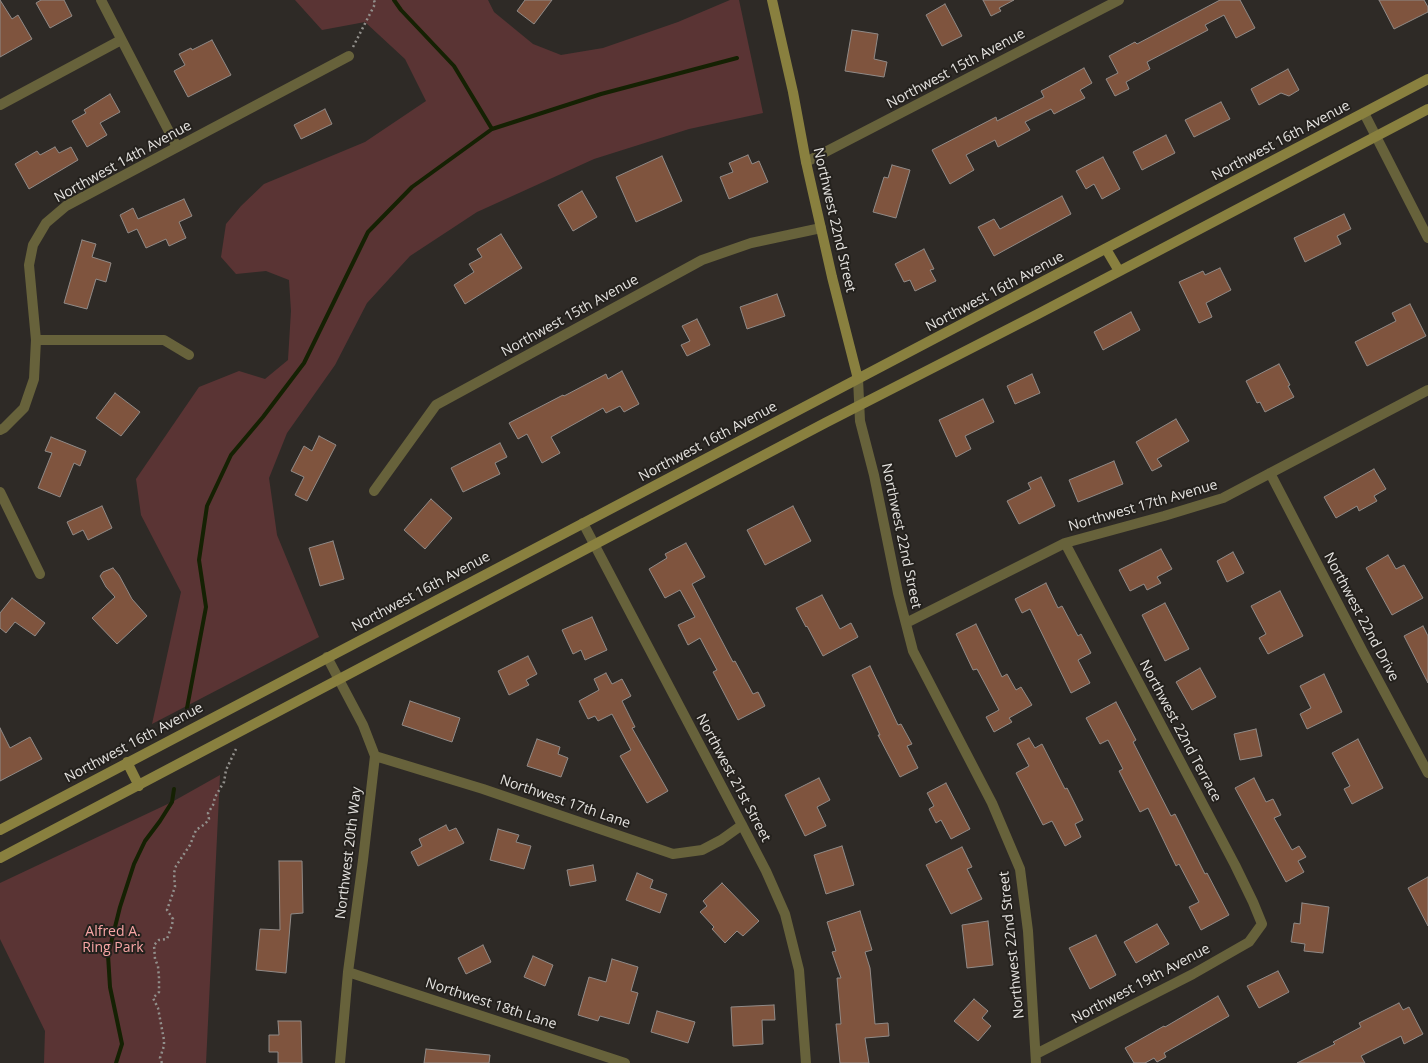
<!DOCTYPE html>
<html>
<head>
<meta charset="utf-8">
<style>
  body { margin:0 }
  canvas { display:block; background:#2e2a26 }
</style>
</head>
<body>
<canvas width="1428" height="1063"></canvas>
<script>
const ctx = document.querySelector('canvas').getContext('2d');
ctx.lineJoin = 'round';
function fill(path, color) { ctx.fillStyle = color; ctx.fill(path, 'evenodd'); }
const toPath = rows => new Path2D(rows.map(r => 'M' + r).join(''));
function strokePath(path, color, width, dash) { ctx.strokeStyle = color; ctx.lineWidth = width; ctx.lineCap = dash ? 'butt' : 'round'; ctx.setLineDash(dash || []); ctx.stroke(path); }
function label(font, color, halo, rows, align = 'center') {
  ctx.font = font + ' "Open Sans",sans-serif'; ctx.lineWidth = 4; ctx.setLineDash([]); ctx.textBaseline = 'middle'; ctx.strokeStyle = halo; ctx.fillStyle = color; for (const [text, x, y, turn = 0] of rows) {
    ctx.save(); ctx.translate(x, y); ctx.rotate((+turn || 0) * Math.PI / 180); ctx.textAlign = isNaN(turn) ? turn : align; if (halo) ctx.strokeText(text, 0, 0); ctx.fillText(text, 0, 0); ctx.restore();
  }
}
fill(toPath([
  [295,0,488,0,494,12,533,44,561,55,603,48,678,22,730,0,739,0,763,113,689,129,594,159,477,212,410,256,367,303,335,365,287,433,269,478,277,535,319,637,152,724,181,592,141,515,136,479,199,387,239,371,265,379,288,360,291,311,289,280,266,271,236,274,221,257,226,224,241,206,264,184,365,142,426,101,405,59,365,22,322,30],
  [220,775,206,1063,44,1063,45,1031,0,939,0,883,172,802]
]), '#5a3434');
strokePath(toPath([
  [492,129,601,94,737,58],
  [187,708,206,607,199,560,207,506,231,455,263,417,304,363,368,232,412,187,492,129,454,66,401,10,394,0],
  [116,1063,122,1044,110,987,108,955,120,907,134,864,145,841,160,821,172,802,174,789]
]), '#152103', 4);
const building = toPath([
  [0,0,12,19,18,15,32,39,0,57,0,0],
  [41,0,64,0,72,16,50,28,36,3,41,0],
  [525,0,552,0,534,24,517,11,525,0],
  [983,0,1014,0,999,8,1001,11,991,16,983,0],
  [1220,0,1240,0,1255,28,1236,38,1224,15,1205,25,1208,30,1147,62,1150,69,1126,82,1129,89,1115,96,1106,79,1118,73,1109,56,1135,42,1137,44,1220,0],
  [1379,0,1424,0,1428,7,1428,12,1394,29,1379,0],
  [945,4,962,36,942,46,926,15,945,4],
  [852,30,878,34,874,59,887,62,884,77,845,71,852,30],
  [212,40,231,75,188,97,174,71,185,65,179,54,191,48,192,50,212,40],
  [1084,68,1092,83,1080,90,1085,98,1054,114,1051,109,1025,122,1030,130,998,147,995,140,966,155,974,170,950,184,932,150,996,117,997,121,1044,97,1041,91,1084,68],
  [1288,69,1299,90,1289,96,1281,93,1259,105,1251,89,1288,69],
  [110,94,120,112,100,123,107,135,87,147,72,121,86,113,84,110,110,94],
  [1221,102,1230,119,1194,137,1185,120,1221,102],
  [325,109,332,124,301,139,294,125,325,109],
  [1166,135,1175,153,1142,170,1133,152,1166,135],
  [55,147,59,153,71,147,78,160,29,189,15,164,37,151,40,155,55,147],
  [748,155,752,164,759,161,768,182,729,199,720,177,733,172,729,163,748,155],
  [662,156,682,201,636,222,616,177,662,156],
  [1103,157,1120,189,1102,199,1094,184,1086,189,1076,171,1103,157],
  [892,165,910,170,896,218,873,212,884,177,888,178,892,165],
  [582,191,597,217,573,231,558,205,582,191],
  [1062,196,1071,214,994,256,978,227,994,219,1000,229,1062,196],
  [184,199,192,216,179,222,186,238,169,246,166,239,146,248,137,229,128,233,120,215,133,208,138,219,184,199],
  [1344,214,1351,229,1337,236,1341,244,1305,262,1294,238,1344,214],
  [501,234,522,268,465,304,454,285,474,272,469,264,482,257,477,249,501,234],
  [82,240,96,244,92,257,111,263,106,282,96,279,87,309,64,303,82,240],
  [924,249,934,269,930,270,936,281,915,291,910,280,904,282,895,264,924,249],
  [1220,268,1231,290,1206,303,1212,317,1199,323,1179,282,1203,271,1205,275,1220,268],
  [777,294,785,316,747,329,740,307,777,294],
  [1410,304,1426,336,1367,366,1355,342,1396,321,1392,313,1410,304],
  [1131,312,1140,330,1103,350,1094,332,1131,312],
  [697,319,710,345,687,356,681,345,690,341,682,326,697,319],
  [1279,364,1290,385,1288,386,1294,397,1265,412,1260,402,1257,403,1246,381,1279,364],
  [622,371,639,404,624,412,620,406,606,413,603,408,551,437,560,453,542,463,527,434,518,439,509,423,563,395,564,396,606,374,608,379,622,371],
  [1032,374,1040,393,1015,404,1007,386,1032,374],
  [115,393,140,412,121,436,96,418,115,393],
  [983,399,994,422,965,436,971,449,956,457,939,420,983,399],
  [1176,419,1189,441,1157,459,1162,466,1152,471,1136,442,1176,419],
  [319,436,336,445,307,501,295,495,304,477,291,471,304,446,312,451,319,436],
  [51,437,86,451,80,466,74,463,60,497,38,488,52,453,45,451,51,437],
  [500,443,507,457,495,463,500,474,463,492,451,468,500,443],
  [1114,461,1123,484,1078,502,1069,480,1114,461],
  [1374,469,1386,489,1374,496,1377,501,1359,511,1357,506,1336,518,1324,497,1374,469],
  [1041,477,1055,506,1019,524,1007,501,1031,489,1028,483,1041,477],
  [431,499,452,518,425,549,404,530,431,499],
  [102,506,112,528,88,540,83,530,73,535,67,522,102,506],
  [793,506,811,541,765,565,747,530,793,506],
  [333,541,344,579,320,586,309,548,333,541],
  [686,543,705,577,692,584,733,662,735,661,753,694,758,692,765,706,738,720,713,672,717,670,700,638,688,645,678,625,695,617,680,590,665,598,649,569,667,558,665,554,686,543],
  [1161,549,1172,569,1157,577,1161,583,1147,590,1144,584,1130,591,1119,570,1161,549],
  [1233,552,1244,573,1227,582,1217,561,1233,552],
  [1388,555,1396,569,1404,565,1423,598,1392,615,1366,568,1388,555],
  [113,568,119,575,132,599,147,616,117,644,92,618,115,597,106,587,100,576,103,572,113,568],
  [1046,583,1058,608,1062,606,1078,636,1081,634,1091,653,1078,660,1090,683,1071,693,1030,609,1022,613,1015,599,1046,583],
  [1280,591,1303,636,1268,654,1259,638,1266,634,1251,606,1280,591],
  [822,595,840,629,851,623,858,637,823,656,807,626,806,627,796,608,822,595],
  [12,598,45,623,35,636,15,622,6,633,0,628,0,613,12,598],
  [1165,603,1189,649,1165,661,1142,615,1165,603],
  [592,617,607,650,585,660,581,650,573,654,562,630,592,617],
  [976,624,1002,677,1007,674,1016,690,1021,687,1032,705,1009,718,1012,722,994,732,986,717,999,710,977,669,973,670,956,634,976,624],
  [1423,626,1428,636,1428,683,1404,636,1423,626],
  [528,656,537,674,526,680,529,685,509,695,498,671,528,656],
  [870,666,898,725,901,724,912,744,907,746,918,768,900,777,878,735,880,735,852,675,870,666],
  [1200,668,1216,697,1192,710,1176,682,1200,668],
  [606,673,612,684,622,679,631,696,622,701,635,727,632,728,668,791,647,803,620,756,631,750,612,714,598,721,595,716,588,719,579,701,599,690,594,679,606,673],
  [1324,674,1342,712,1307,729,1300,714,1311,708,1300,686,1324,674],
  [410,701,460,718,452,742,402,725,410,701],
  [1116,702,1136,740,1133,742,1171,816,1175,814,1205,874,1207,873,1229,915,1201,930,1189,907,1199,902,1179,864,1176,866,1148,808,1140,812,1119,771,1123,769,1108,740,1100,744,1086,718,1116,702],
  [0,728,10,748,30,737,42,759,0,781,0,728],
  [1256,729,1262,756,1240,760,1234,734,1256,729],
  [1029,738,1035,748,1042,744,1065,789,1067,788,1083,820,1075,824,1081,837,1065,846,1052,821,1043,825,1016,773,1029,766,1017,744,1029,738],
  [537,739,560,747,558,754,568,758,561,777,527,766,537,739],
  [1358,739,1383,788,1352,804,1344,789,1350,786,1332,753,1358,739],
  [819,778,830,800,817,807,826,826,805,836,785,795,819,778],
  [1254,778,1266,802,1273,799,1281,815,1274,818,1292,850,1299,846,1306,857,1298,861,1304,872,1286,882,1235,788,1254,778],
  [946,783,970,829,951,839,941,820,936,823,929,809,934,806,927,793,946,783],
  [446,825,449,831,456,828,464,843,418,866,411,852,422,846,419,839,446,825],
  [498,829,519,835,516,842,531,846,524,869,490,860,498,829],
  [842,846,854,885,826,894,814,855,842,846],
  [962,847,972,867,967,869,982,899,951,914,926,865,962,847],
  [279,861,302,861,303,913,291,914,286,973,256,970,260,929,280,930,279,861],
  [593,865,596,881,570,886,567,870,593,865],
  [637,873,653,880,650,888,667,894,660,913,626,900,637,873],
  [1428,877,1428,926,1408,888,1428,877],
  [722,883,759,921,743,936,737,931,725,943,712,929,714,927,700,912,707,906,703,901,722,883],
  [1302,903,1329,907,1323,953,1304,951,1305,944,1291,942,1294,923,1300,924,1302,903],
  [860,911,872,950,865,952,870,968,875,1024,888,1023,889,1036,865,1038,869,1063,840,1063,836,1024,841,1024,837,978,841,978,832,952,836,951,827,922,860,911],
  [988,921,993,965,967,968,962,925,988,921],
  [1157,924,1169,944,1136,963,1124,942,1157,924],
  [1096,935,1116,975,1090,989,1069,948,1096,935],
  [483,945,491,962,466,974,458,958,483,945],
  [533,956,553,965,545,986,524,977,533,956],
  [612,959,638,967,631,991,638,993,629,1024,600,1016,598,1021,578,1015,589,977,606,982,612,959],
  [1278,971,1289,992,1259,1008,1247,986,1278,971],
  [1218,996,1229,1016,1164,1053,1166,1057,1157,1062,1154,1058,1145,1063,1134,1063,1125,1048,1164,1026,1165,1027,1218,996],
  [974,999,988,1011,982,1018,991,1026,978,1041,954,1021,974,999],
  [1399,1003,1403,1010,1409,1007,1423,1034,1404,1044,1401,1036,1361,1056,1365,1063,1297,1063,1335,1044,1333,1042,1361,1027,1359,1023,1399,1003],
  [774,1005,775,1020,762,1020,763,1044,733,1046,731,1007,774,1005],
  [657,1011,695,1022,688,1043,651,1032,657,1011],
  [278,1021,301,1021,302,1063,278,1063,278,1052,269,1052,269,1035,279,1035,278,1021],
  [426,1049,490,1055,489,1063,424,1063,426,1049]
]);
fill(building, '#7f543e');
strokePath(building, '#908a87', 1);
strokePath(toPath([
  [353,47,375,4,374,0],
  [162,1063,160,1058,164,1046,164,1040,158,1008,153,998,159,992,159,978,158,966,155,959,154,945,159,940,167,939,172,925,173,919,167,910,175,887,174,873,176,866,190,845,196,830,205,824,209,819,208,813,213,805,215,797,224,782,226,770,236,749]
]), '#92908c', 2.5, [2, 3]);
strokePath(toPath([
  [101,0,177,147],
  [0,105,121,40],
  [1364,113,1428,238],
  [806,162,1119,0],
  [36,340,164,340,189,355],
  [858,379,860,421,874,475,898,593,913,651,992,803,1020,869,1028,931,1036,1063],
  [0,430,4,428,24,408,34,379,36,340,29,265,33,245,46,223,66,206,349,56],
  [1270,473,1362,650,1428,773],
  [374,491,436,405,702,260,751,243,821,228],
  [0,492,40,574],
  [583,523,742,825,766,871,785,914,799,970,806,1063],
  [906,623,1065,543,1164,516,1223,498,1428,390],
  [327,657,363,725,375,756,363,860,348,972,340,1063],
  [375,756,483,789,673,854,702,850,721,840,742,825],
  [348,972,625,1063],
  [1036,1054,1193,974,1249,942,1262,924,1253,902,1235,865,1065,543]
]), '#67623b', 10);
strokePath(toPath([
  [772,0,793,92,806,162,832,277,858,379],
  [1106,249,1119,271],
  [127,762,139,786],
  [0,830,1428,79],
  [0,858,825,423,1038,314,1428,109]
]), '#89803f', 10);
label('14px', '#e5e3e0', '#24211d', [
  ["Northwest 15th Avenue",956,69,-28],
  ["Northwest 16th Avenue",1281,141,-28],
  ["Northwest 14th Avenue",123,162,-29],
  ["Northwest 22nd Street",834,220,77],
  ["Northwest 16th Avenue",995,292,-28],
  ["Northwest 15th Avenue",570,316,-29],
  ["Northwest 16th Avenue",708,442,-28],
  ["Northwest 17th Avenue",1143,506,-16],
  ["Northwest 22nd Street",901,536,78],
  ["Northwest 16th Avenue",421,592,-28],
  ["Northwest 22nd Drive",1361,617,62],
  ["Northwest 22nd Terrace",1180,731,62],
  ["Northwest 16th Avenue",134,743,-28],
  ["Northwest 21st Street",733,778,62],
  ["Northwest 17th Lane",565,802,19],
  ["Northwest 20th Way",349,853,-83],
  ["Northwest 22nd Street",1012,945,-96],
  ["Northwest 19th Avenue",1141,984,-28],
  ["Northwest 18th Lane",491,1004,18]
]);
label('14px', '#f8a6a6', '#24211d', [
  ["Alfred A.",113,932],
  ["Ring Park",113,948]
]);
</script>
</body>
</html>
